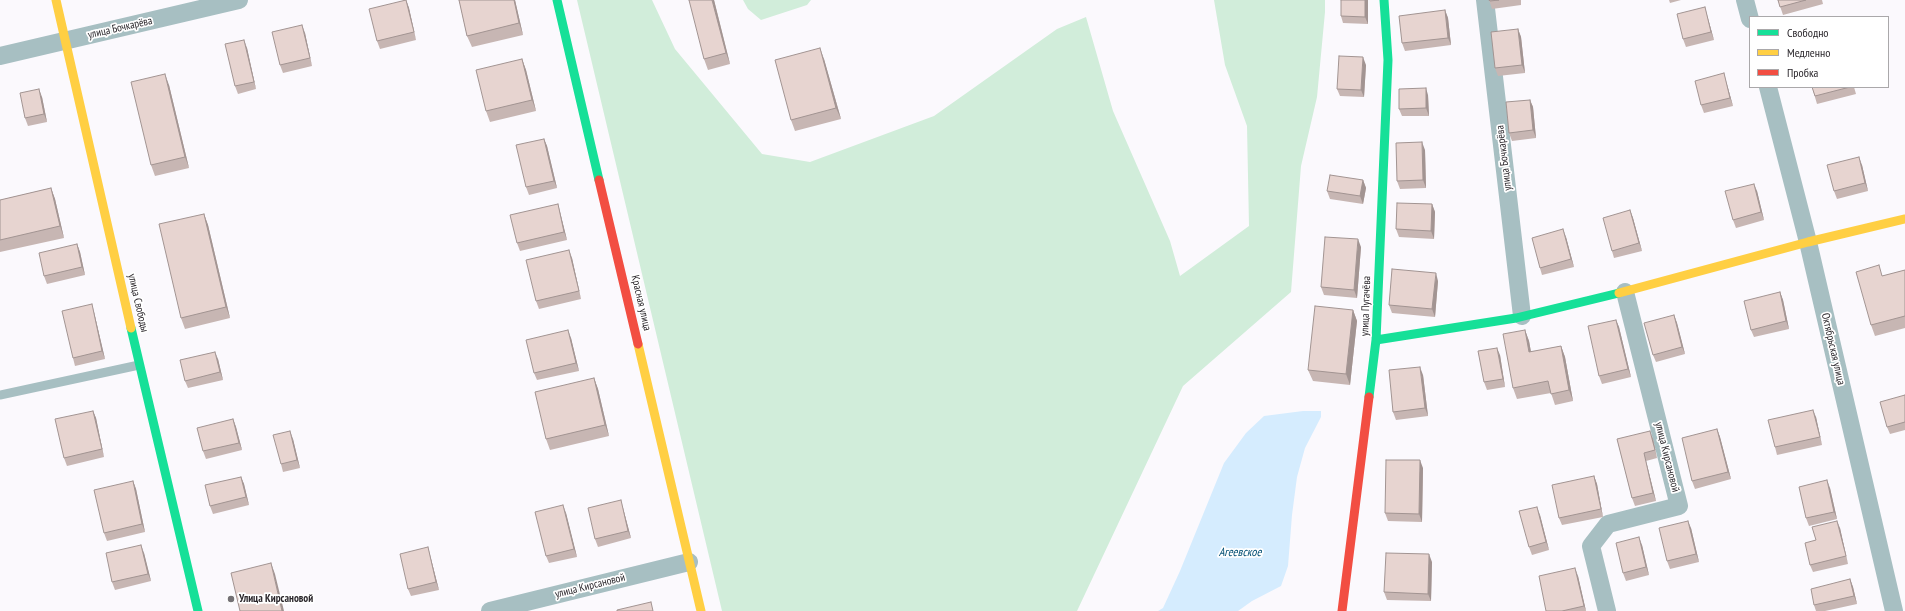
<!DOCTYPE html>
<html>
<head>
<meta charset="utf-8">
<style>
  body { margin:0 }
  #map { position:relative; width:1905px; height:611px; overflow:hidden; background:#fbf9fd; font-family:"PT Sans Narrow",sans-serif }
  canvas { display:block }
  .legend { position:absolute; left:1749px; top:16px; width:140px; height:72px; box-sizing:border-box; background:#fff; border:1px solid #aaa8aa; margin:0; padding:5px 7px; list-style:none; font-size:12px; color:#2a262b }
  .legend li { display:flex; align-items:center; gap:8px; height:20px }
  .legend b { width:20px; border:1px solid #aaa8aa }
</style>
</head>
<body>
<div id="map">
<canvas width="1905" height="611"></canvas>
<ul class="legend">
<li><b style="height:5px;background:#16e098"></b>Свободно</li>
<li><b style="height:5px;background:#ffcf43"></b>Медленно</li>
<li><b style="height:5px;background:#f24e42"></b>Пробка</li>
</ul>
</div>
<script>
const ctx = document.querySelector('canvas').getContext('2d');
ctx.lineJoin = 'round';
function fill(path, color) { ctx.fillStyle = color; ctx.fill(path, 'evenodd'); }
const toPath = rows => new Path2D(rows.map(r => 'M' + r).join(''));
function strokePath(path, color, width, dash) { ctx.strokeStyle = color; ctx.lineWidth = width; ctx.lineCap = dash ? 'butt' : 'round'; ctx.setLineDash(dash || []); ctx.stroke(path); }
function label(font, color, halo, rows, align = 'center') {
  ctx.font = font + ' "PT Sans Narrow",sans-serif'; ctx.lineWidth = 3.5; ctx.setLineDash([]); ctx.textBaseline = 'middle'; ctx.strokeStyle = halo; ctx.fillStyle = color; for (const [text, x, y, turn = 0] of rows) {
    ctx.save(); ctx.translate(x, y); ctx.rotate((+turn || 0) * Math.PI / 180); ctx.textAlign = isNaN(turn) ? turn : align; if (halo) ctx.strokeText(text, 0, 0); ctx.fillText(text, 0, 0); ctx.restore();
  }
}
fill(toPath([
  [577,0,652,0,675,49,762,154,810,162,934,116,1057,29,1086,17,1113,111,1170,241,1180,276,1249,226,1247,126,1225,65,1214,0,1325,0,1325,12,1317,97,1301,166,1291,292,1183,386,1077,611,722,611],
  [743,0,811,0,807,5,761,20,748,9]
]), '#d1edda');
fill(toPath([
  [1303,411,1321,411,1321,417,1305,448,1297,477,1292,515,1288,566,1281,586,1252,601,1238,611,1158,611,1163,608,1180,571,1224,463,1246,433,1264,416]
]), '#d5ecfe');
strokePath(toPath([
  [0,395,139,365]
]), '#a7bfc2', 9);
strokePath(toPath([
  [1485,0,1522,316],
  [1745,0,1750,19],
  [0,56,239,0],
  [1768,87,1808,242,1894,611],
  [490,611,689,562],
  [1607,611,1591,546,1608,524,1679,506,1625,292]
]), '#a7bfc2', 18);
strokePath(toPath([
  [557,0,599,180],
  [131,328,198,611],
  [1376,340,1516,318,1619,293],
  [1369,397,1376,340,1388,60,1384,0]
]), '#16e098', 9);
strokePath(toPath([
  [56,0,131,328],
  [1619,293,1808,242,1905,219],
  [638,344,701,611]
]), '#ffcf43', 9);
strokePath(toPath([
  [599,180,638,344],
  [1342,611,1369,397]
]), '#f24e42', 9);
fill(toPath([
  [406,0,409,8,416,40,380,49,377,41],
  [459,0,515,0,523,35,472,47,467,36],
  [714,0,730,64,708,70,704,59],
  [1341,0,1368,0,1368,24,1343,23,1341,16],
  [1489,0,1521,0,1521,5,1492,9],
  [1669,0,1681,0,1670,3],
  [1778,0,1822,0,1823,4,1783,15],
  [1705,7,1707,15,1714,40,1686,47,1683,39],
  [1445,10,1448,18,1451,45,1405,51,1402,43],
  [1518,29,1521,37,1525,73,1498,76,1495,68],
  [305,33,312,66,283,73,280,65],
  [247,48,256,89,238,94,235,86],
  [522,59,526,70,536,111,490,122,486,111],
  [824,59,841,119,795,131,791,120],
  [1366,65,1364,97,1340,96,1337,89],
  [1724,73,1726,81,1733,106,1704,113,1701,105],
  [169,85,189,168,155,176,151,165],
  [1812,87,1854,87,1856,94,1817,104],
  [1428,95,1429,116,1402,116,1399,109],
  [42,97,47,122,28,126,25,118],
  [1530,100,1533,107,1536,138,1512,141,1509,133],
  [544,139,547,146,557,188,529,195,526,187],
  [1425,150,1426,188,1400,189,1397,181],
  [1862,165,1868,191,1837,199,1834,191],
  [1363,180,1366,188,1363,204,1330,199,1327,191],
  [51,188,55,199,64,238,0,252,0,200],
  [1757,191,1764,220,1736,228,1733,220],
  [558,204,567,240,520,251,517,243],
  [1432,204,1435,212,1434,239,1399,237,1396,229],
  [1630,210,1633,218,1642,251,1614,258,1612,251],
  [204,214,208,225,230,318,185,329,181,318],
  [1566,237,1574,267,1542,275,1540,268],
  [77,244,80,252,85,275,47,284,44,276],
  [1361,247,1357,298,1324,295,1321,287],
  [572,258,581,299,539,309,536,301],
  [1905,270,1905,328,1875,336,1871,325,1883,276],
  [1438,281,1435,317,1392,313,1389,305],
  [1780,292,1783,300,1789,329,1754,337,1751,330],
  [1353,310,1357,321,1350,385,1313,381,1308,370],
  [94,312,105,359,75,366,73,358],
  [1674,315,1677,323,1685,354,1656,362,1653,355],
  [1616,320,1619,327,1631,377,1602,384,1599,376],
  [1525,330,1529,341,1531,352,1561,346,1565,357,1573,401,1555,405,1551,393,1517,399,1513,388],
  [571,338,579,371,537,380,534,373],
  [1500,355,1505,387,1487,390,1484,382],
  [218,359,223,380,188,388,185,381],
  [1423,375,1428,416,1396,420,1393,412],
  [594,378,598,389,609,436,550,450,546,439],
  [1905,395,1905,430,1890,434,1887,427],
  [93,411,96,418,104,457,67,466,64,458],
  [1816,417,1822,445,1777,455,1775,447],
  [233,419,236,427,242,450,206,459,203,451],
  [1717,429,1720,437,1731,479,1695,489,1692,481],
  [293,439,300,468,283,472,281,464],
  [1617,439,1653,439,1657,458,1646,461,1656,501,1635,506,1632,498],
  [1423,468,1422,522,1388,521,1385,513],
  [1594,476,1597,484,1603,517,1562,525,1559,518],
  [241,477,244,484,249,505,213,514,210,506],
  [133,481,136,489,145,532,107,541,104,533],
  [1830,488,1837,519,1809,526,1806,518],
  [623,508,631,538,598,547,595,539],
  [566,513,577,557,549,563,546,556],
  [1540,515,1549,550,1532,555,1529,547],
  [1691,528,1699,562,1670,569,1667,561],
  [1840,528,1848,564,1813,572,1810,565,1816,540],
  [1642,545,1649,575,1626,581,1623,573],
  [428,547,430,555,439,590,411,596,408,589],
  [144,553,151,581,115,590,112,582],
  [1432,562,1431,601,1387,600,1384,592],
  [1578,576,1586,611,1546,611],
  [1850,579,1853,587,1857,604,1825,611,1816,611,1814,605]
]), '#c7b6b3');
fill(toPath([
  [406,0,409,8,416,40],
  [514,0,515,0,523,35,519,23],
  [712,0,714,0,730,64,726,53],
  [1365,0,1368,0,1368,24,1365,17],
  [1705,7,1707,15,1714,40,1711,32],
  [1445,10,1448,18,1451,45,1448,38],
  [302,25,305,33,312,66,310,58],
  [1518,29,1521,37,1525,73,1522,65],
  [244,40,247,48,256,89,254,82],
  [820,48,824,59,841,119,836,108],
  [1363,57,1366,65,1364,97,1361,90],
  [522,59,526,70,536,111,532,100],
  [1724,73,1726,81,1733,106,1730,98],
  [165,74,169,85,189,168,185,157],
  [1426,88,1428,95,1429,116,1426,108],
  [39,89,42,97,47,122,44,114],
  [1530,100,1533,107,1536,138,1533,130],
  [544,139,547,146,557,188,554,181],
  [1422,142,1425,150,1426,188,1423,180],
  [1859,157,1862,165,1868,191,1865,183],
  [1363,180,1366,188,1363,204,1360,196],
  [1754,184,1757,191,1764,220,1761,212],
  [51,188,55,199,64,238,60,226],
  [558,204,567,240,564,232],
  [1432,204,1435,212,1434,239,1431,231],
  [1630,210,1633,218,1642,251,1639,243],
  [204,214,208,225,230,318,226,307],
  [1563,229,1566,237,1574,267,1571,259],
  [1358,239,1361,247,1357,298,1354,290],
  [77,244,80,252,85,275,82,267],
  [569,250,572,258,581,299,579,291],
  [1436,273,1438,281,1435,317,1432,309],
  [1780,292,1783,300,1789,329,1786,321],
  [92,304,94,312,105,359,102,351],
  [1353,310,1357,321,1350,385,1346,374],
  [1674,315,1677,323,1685,354,1682,347],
  [1616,320,1619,327,1631,377,1628,369],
  [568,330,571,338,579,371,576,363],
  [1525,330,1529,341,1533,363,1529,352],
  [1561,346,1565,357,1573,401,1569,390],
  [1497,348,1500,355,1505,387,1503,379],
  [215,352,218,359,223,380,220,372],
  [1420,367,1423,375,1428,416,1425,408],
  [594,378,598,389,609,436,605,425],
  [1813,410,1816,417,1822,445,1820,437],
  [93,411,96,418,104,457,102,449],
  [233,419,236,427,242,450,239,443],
  [1717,429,1720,437,1731,479,1728,472],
  [290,431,293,439,300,468,297,460],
  [1650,431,1653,439,1657,458,1655,450],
  [1644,453,1656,501,1653,493],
  [1420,460,1423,468,1422,522,1419,514],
  [1594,476,1597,484,1603,517,1601,509],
  [241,477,244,484,249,505,246,497],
  [1827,480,1830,488,1837,519,1834,512],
  [133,481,136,489,145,532,142,524],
  [621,500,623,508,631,538,628,531],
  [563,505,566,513,577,557,574,549],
  [1537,507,1540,515,1549,550,1546,542],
  [1688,521,1691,528,1699,562,1696,554],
  [1837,521,1840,528,1848,564,1846,556],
  [1639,537,1642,545,1649,575,1646,567],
  [141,545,144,553,151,581,148,574],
  [428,547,430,555,439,590,436,582],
  [1429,554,1432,562,1431,601,1428,594],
  [271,563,275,574,284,611,282,611],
  [1575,568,1578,576,1586,611,1584,606],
  [1850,579,1853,587,1857,604,1854,596]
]), '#a29492');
const building = toPath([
  [406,0,414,32,377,41,369,9,406,0],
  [459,0,514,0,519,23,467,36,459,0],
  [689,0,712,0,726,53,704,59,689,0],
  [1341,0,1365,0,1365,17,1341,16,1341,0],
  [1489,0,1499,0,1490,1,1489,0],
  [1778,0,1806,0,1780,7,1778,0],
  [1705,7,1711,32,1683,39,1677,14,1705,7],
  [1445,10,1448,38,1402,43,1399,16,1445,10],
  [302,25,310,58,280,65,272,32,302,25],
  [1518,29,1522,65,1495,68,1491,32,1518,29],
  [244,40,254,82,235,86,225,44,244,40],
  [820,48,836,108,791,120,775,60,820,48],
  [1339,56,1363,57,1361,90,1337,89,1339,56],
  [522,59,532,100,486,111,476,70,522,59],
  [1724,73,1730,98,1701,105,1695,81,1724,73],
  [165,74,185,157,151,165,131,82,165,74],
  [1812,87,1850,87,1815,96,1812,87],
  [1426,88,1426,108,1399,109,1399,89,1426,88],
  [39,89,44,114,25,118,20,93,39,89],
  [1530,100,1533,130,1509,133,1506,102,1530,100],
  [544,139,554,181,526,187,516,145,544,139],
  [1422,142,1423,180,1397,181,1396,143,1422,142],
  [1859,157,1865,183,1834,191,1827,165,1859,157],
  [1330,175,1363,180,1360,196,1327,191,1330,175],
  [1754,184,1761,212,1733,220,1725,191,1754,184],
  [51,188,60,226,0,240,0,200,51,188],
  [1397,203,1432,204,1431,231,1396,229,1397,203],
  [558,204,564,232,517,243,510,215,558,204],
  [1630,210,1639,243,1612,251,1603,218,1630,210],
  [204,214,226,307,181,318,159,224,204,214],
  [1563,229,1571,259,1540,268,1532,238,1563,229],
  [1325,237,1358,239,1354,290,1321,287,1325,237],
  [77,244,82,267,44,276,39,253,77,244],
  [569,250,579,291,536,301,526,260,569,250],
  [1879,265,1882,276,1905,270,1905,316,1871,325,1856,272,1879,265],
  [1392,269,1436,273,1432,309,1389,305,1392,269],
  [1780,292,1786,321,1751,330,1744,301,1780,292],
  [92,304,102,351,73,358,62,311,92,304],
  [1315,306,1353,310,1346,374,1308,370,1315,306],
  [1674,315,1682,347,1653,355,1644,323,1674,315],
  [1616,320,1628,369,1599,376,1588,326,1616,320],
  [568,330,576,363,534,373,526,340,568,330],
  [1525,330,1529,352,1561,346,1569,390,1551,394,1548,381,1513,388,1503,334,1525,330],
  [1497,348,1503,379,1484,382,1478,351,1497,348],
  [215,352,220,372,185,381,180,360,215,352],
  [1420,367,1425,408,1393,412,1389,370,1420,367],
  [594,378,605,425,546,439,535,392,594,378],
  [1905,395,1905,422,1887,427,1880,402,1905,395],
  [1813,410,1820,437,1775,447,1768,420,1813,410],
  [93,411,102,449,64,458,55,419,93,411],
  [233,419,239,443,203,451,197,428,233,419],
  [1717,429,1728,472,1692,481,1682,438,1717,429],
  [290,431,297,460,281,464,273,435,290,431],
  [1650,431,1655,450,1644,453,1653,493,1632,498,1617,439,1650,431],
  [1386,460,1420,460,1419,514,1385,513,1386,460],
  [1594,476,1601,509,1559,518,1552,485,1594,476],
  [241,477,246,497,210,506,205,485,241,477],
  [1827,480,1834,512,1806,518,1799,487,1827,480],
  [133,481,142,524,104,533,94,490,133,481],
  [621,500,628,531,595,539,588,508,621,500],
  [563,505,574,549,546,556,535,512,563,505],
  [1537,507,1546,542,1529,547,1519,511,1537,507],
  [1688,521,1696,554,1667,561,1659,528,1688,521],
  [1837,521,1846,556,1810,565,1805,543,1816,540,1812,527,1837,521],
  [1639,537,1646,567,1623,573,1616,543,1639,537],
  [141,545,148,574,112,582,106,553,141,545],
  [428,547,436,582,408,589,400,554,428,547],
  [1386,553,1429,554,1428,594,1384,592,1386,553],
  [271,563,282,611,240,611,231,573,271,563],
  [1575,568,1584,606,1562,611,1546,611,1539,576,1575,568],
  [1850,579,1854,596,1814,605,1811,589,1850,579],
  [651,602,653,611,617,611,617,610,651,602]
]);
fill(building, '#e7d4d0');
strokePath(building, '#a29492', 1);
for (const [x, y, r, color] of [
  [231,599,4,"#737074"]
]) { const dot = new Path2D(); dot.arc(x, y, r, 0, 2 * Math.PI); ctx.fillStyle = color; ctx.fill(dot); strokePath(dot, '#fff', 1.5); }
label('11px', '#2a262b', '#fff', [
  ["улица Бочкарёва",120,28,-13],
  ["улица Бочкарёва",1504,158,-97],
  ["улица Свободы",138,303,77],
  ["Красная улица",641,303,77],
  ["улица Пугачёва",1366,306,-88],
  ["Октябрьская улица",1833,349,77],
  ["улица Кирсановой",1667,457,76],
  ["улица Кирсановой",590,586,-14]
]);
label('bold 11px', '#2a262b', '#fff', [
  ["Улица Кирсановой",239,599]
], 'left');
label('italic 12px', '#034f74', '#fff', [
  ["Агеевское",1240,553]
]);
</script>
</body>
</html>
